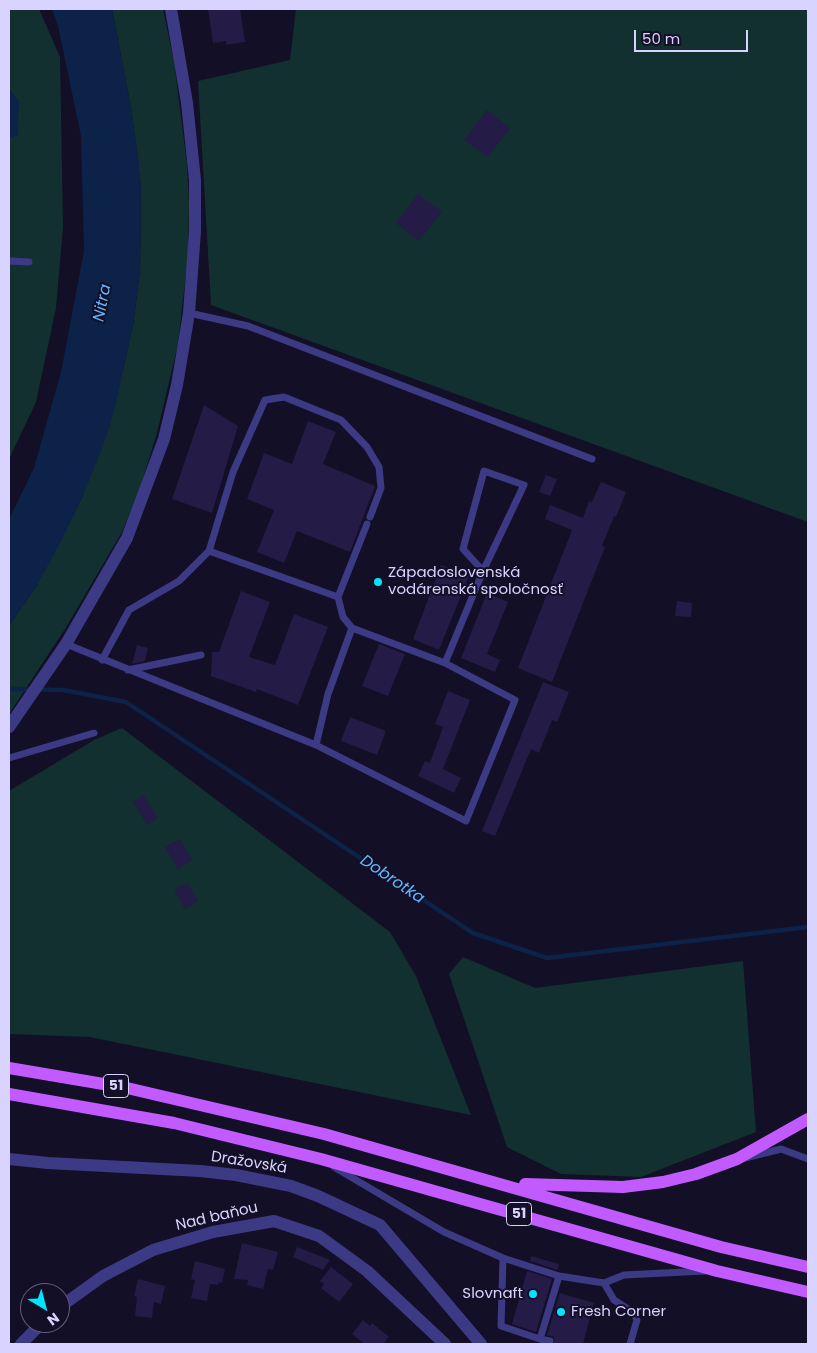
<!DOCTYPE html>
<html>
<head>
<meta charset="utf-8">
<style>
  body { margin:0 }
  #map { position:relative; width:817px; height:1353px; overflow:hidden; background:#130f26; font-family:Poppins,sans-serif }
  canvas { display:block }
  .frame { position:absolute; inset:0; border:10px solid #d9d4ff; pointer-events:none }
  .north { position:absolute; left:20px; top:1283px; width:50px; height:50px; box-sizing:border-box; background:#130f26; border:1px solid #625e7d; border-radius:50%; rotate:143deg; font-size:14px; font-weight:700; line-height:20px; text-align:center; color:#d9d4ff }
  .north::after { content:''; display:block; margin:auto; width:18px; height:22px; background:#00e5ff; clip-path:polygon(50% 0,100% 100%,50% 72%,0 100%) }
  .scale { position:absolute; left:634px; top:30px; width:114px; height:22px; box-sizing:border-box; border:2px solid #d9d4ff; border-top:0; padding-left:6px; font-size:15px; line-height:18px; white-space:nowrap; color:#d9d4ff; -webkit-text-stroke:4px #130f26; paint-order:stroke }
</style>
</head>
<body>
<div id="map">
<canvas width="817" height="1353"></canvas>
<div class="frame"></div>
<div class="north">N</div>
<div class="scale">50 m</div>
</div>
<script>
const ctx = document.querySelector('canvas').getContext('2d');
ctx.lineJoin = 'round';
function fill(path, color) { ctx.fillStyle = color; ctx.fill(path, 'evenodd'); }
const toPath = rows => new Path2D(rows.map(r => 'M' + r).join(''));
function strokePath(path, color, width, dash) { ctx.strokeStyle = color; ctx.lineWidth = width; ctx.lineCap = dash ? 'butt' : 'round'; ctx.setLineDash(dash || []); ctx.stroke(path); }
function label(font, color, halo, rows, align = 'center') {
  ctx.font = font + ' Poppins,sans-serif'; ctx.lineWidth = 4; ctx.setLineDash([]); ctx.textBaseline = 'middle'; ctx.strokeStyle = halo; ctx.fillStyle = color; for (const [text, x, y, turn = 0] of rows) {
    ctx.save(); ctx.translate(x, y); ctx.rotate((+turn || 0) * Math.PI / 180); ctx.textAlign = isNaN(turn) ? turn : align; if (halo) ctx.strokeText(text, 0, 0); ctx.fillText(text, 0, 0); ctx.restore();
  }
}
fill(toPath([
  [9,9,39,9,60,57,63,227,56,308,36,402,9,459],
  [112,9,163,9,174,62,187,164,189,203,188,255,178,344,157,433,138,494,122,532,65,629,9,714,9,626,37,585,82,498,123,370,133,325,140,271,141,188,131,107],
  [296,9,808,9,808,522,211,305,198,81,290,60],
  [122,728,390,932,416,976,471,1115,90,1037,9,1034,9,791,94,740],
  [463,957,535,988,743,961,756,1132,641,1177,561,1174,507,1147,449,974]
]), '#12302f');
fill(toPath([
  [52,9,112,9,131,107,138,156,141,188,140,272,133,325,114,412,103,446,82,498,61,541,37,585,9,626,9,519,34,468,61,372,84,251,81,136,58,26],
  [9,88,19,101,18,135,9,138]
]), '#0c2248');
strokePath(toPath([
  [9,689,63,690,126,702,473,933,547,958,808,927]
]), '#0c2248', 4.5);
fill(toPath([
  [208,9,240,9,245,42,226,45,226,41,213,43],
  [487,110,510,128,488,157,464,140],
  [418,194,442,212,419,241,396,223],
  [204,405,238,426,212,513,172,499],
  [308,421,336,432,323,464,375,486,350,552,297,531,284,563,257,552,274,510,247,499,264,453,292,464],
  [546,475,557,479,550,496,539,492],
  [601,482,626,492,616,517,614,516,602,546,605,547,552,682,518,668,572,530,545,519,550,505,583,518,589,501,592,502],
  [441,565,469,576,439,650,413,639],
  [241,591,270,602,249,657,275,665,294,614,328,627,298,705,257,689,256,692,211,676,212,652,219,652],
  [487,593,508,602,487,654,500,660,495,672,461,658],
  [677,601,692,603,691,617,675,616],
  [379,644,405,654,388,696,362,686],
  [137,645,148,648,145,661,132,664],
  [543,682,569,692,557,722,552,720,539,753,531,749,495,836,482,831],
  [448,691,470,700,443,769,461,778,454,793,418,776,425,761,430,763,443,727,435,724],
  [350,717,386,731,377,755,341,741],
  [144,795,158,818,147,825,133,802],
  [180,839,192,860,178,869,165,847],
  [187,883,198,901,185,909,174,890],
  [242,1243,278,1252,273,1270,268,1269,263,1289,247,1285,248,1280,234,1279],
  [297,1247,330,1260,323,1270,293,1257],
  [531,1256,559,1264,557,1270,530,1261],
  [195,1261,225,1269,222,1283,219,1282,218,1285,210,1284,207,1301,191,1298,195,1280,191,1279],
  [331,1267,353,1284,339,1302,321,1288,324,1284,320,1281],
  [527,1271,552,1279,536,1332,512,1324],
  [138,1279,165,1286,161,1304,154,1302,152,1318,135,1316,137,1297,134,1296],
  [560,1293,594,1303,583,1344,554,1344,554,1337,547,1335],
  [363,1320,370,1326,372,1323,389,1337,383,1344,364,1344,352,1334]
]), '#241b47');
strokePath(toPath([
  [9,261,29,262],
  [189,313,248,326,592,459],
  [209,551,233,472,265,400,284,397,341,420,367,447,379,467,381,488,370,517],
  [338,597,367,524],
  [66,644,316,745,328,694,352,628,445,663,515,700,466,821,316,745],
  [102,660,129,610,179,581,209,551,338,597,343,617,352,628],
  [445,663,483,571,524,485,484,471,463,549,483,571],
  [128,670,201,655],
  [9,758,94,733],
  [745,1158,781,1149,808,1159],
  [334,1167,444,1232,503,1258,559,1276,604,1283,624,1275,705,1271],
  [503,1258,501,1326,540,1339],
  [604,1283,614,1300,634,1313,637,1320,630,1344],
  [550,1341,540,1339,559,1276]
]), '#3d3a85', 7);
strokePath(toPath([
  [9,727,66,644,127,538,164,439,177,385,189,313,195,231,195,180,187,103,171,9],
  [9,1159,48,1163,200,1171,236,1175,291,1186,318,1196,380,1225,481,1344],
  [60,1307,103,1276,153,1250,213,1232,274,1221,319,1236,367,1271,445,1344],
  [21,1344,42,1323]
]), '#3d3a85', 12);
strokePath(toPath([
  [9,1068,127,1088,324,1134,721,1247,808,1267],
  [9,1094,174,1123,321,1159,717,1271,808,1292],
  [525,1184,623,1187,663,1182,696,1174,737,1159,808,1119]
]), '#c25bff', 12);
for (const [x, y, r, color] of [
  [378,582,5,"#00e5ff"],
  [533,1294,5,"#00e5ff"],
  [561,1312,5,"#00e5ff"]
]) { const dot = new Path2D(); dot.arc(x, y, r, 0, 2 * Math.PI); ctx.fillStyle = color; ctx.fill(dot); strokePath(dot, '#130f26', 2); }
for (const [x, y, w] of [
  [116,1086,25],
  [519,1214,25]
]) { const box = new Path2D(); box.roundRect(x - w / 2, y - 11.5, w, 23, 4); ctx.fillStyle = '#130f26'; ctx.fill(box); strokePath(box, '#d9d4ff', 1); }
label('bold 14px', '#d9d4ff', null, [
  ["51",116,1086],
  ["51",519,1214]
]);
label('15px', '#d9d4ff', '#130f26', [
  ["Západoslovenská",388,573],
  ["vodárenská spoločnosť",388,590],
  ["Slovnaft",523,1294,"right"],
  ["Fresh Corner",571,1312]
], 'left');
label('15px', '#d9d4ff', '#130f26', [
  ["Dražovská",249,1163,9],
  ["Nad baňou",217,1217,-13]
]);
label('italic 16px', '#62b6ff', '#130f26', [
  ["Nitra",103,303,-79],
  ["Dobrotka",392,880,34]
]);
</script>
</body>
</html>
